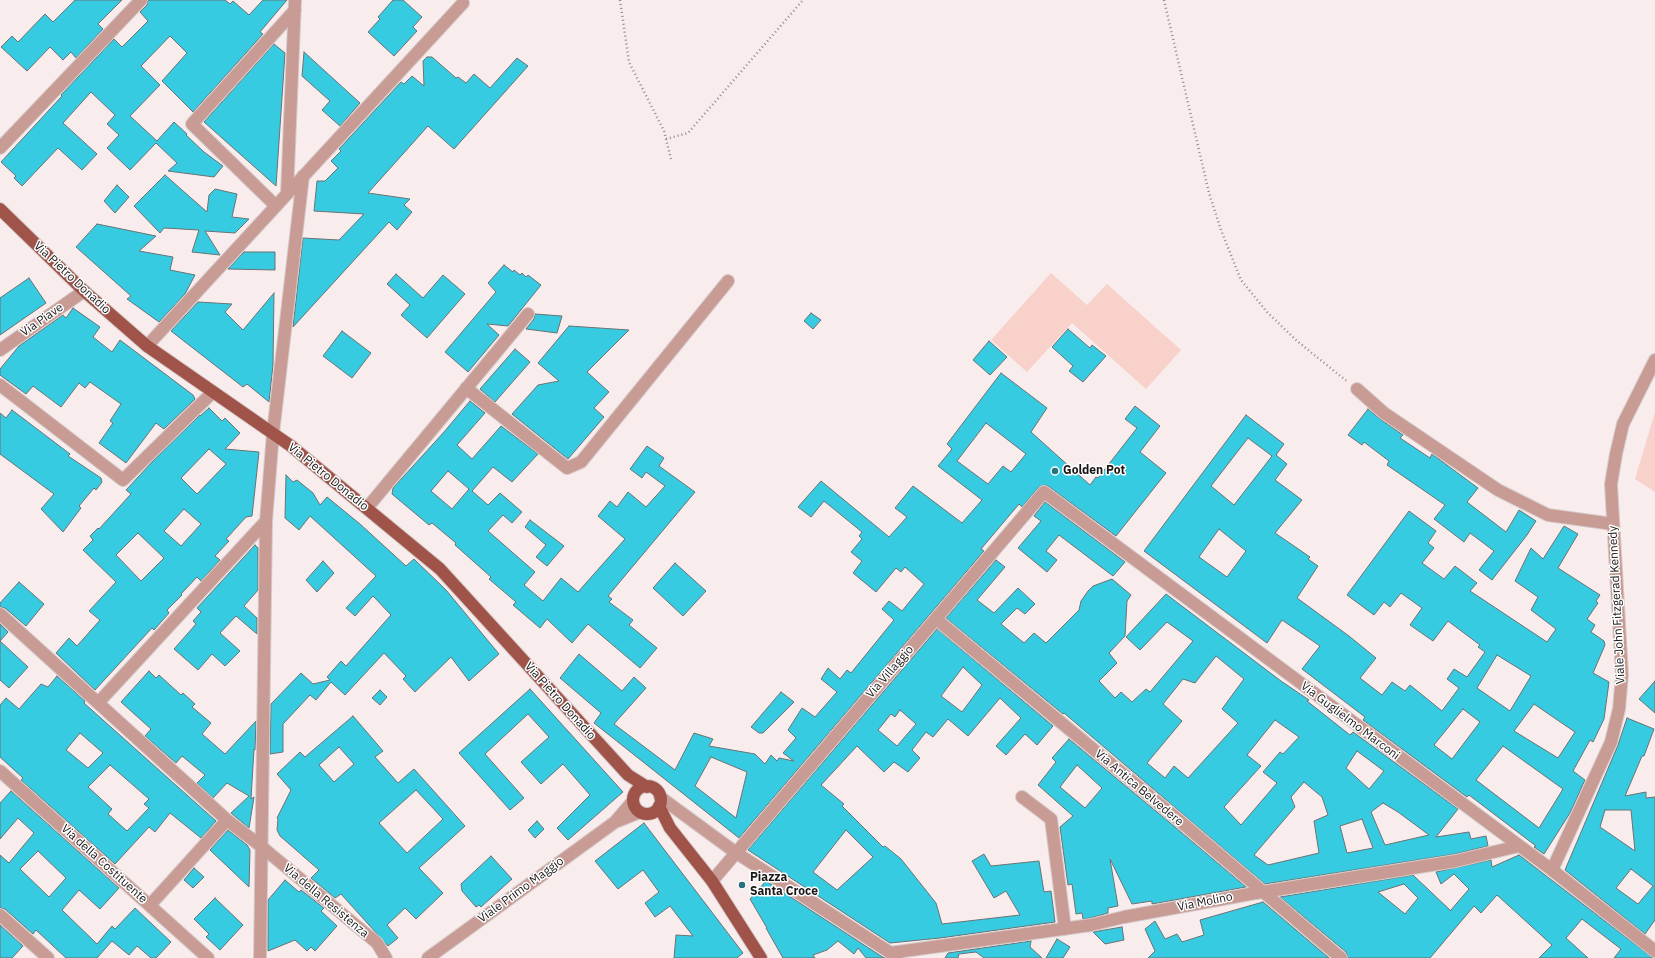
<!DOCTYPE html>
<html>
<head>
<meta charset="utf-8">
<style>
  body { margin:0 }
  canvas { display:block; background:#f8edec }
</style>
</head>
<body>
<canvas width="1655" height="958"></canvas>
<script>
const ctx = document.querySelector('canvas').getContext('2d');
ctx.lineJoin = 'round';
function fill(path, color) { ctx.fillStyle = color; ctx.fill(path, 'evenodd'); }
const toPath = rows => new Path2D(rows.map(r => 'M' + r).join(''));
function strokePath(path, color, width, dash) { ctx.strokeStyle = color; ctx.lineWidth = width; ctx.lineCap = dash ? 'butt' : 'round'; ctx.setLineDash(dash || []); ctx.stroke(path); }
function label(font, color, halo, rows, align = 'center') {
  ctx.font = font + ' "IBM Plex Sans",sans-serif'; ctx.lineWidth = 3; ctx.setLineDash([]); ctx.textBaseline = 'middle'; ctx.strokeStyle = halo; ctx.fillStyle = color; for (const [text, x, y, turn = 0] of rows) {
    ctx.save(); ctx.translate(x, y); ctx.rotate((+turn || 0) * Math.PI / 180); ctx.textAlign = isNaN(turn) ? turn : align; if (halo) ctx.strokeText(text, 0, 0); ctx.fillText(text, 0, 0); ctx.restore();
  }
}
fill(toPath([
  [1051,273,1087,305,1107,284,1181,350,1146,389,1072,323,1027,372,991,340],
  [1655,412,1655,492,1635,479]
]), '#f8d1cb');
const building = toPath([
  [75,0,122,0,98,24,103,29,76,58,71,52,63,60,50,47,27,71,1,47,12,36,18,42,45,14,53,22,75,0],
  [148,0,225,0,230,4,233,1,249,15,263,0,287,0,260,32,263,34,193,112,162,81,187,53,170,36,141,66,160,85,130,116,157,141,174,122,187,134,186,135,204,152,223,166,214,177,168,171,177,163,156,143,130,170,107,148,119,135,107,124,115,115,91,92,63,123,97,154,82,170,58,148,22,186,14,178,16,176,1,162,62,96,61,95,114,39,122,47,148,21,140,12,147,5,148,0],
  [393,0,403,0,422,17,413,27,417,31,394,56,368,32,380,19,378,17,393,0],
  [274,44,285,53,276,186,204,122,274,44],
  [304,52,360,103,340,126,322,110,330,101,302,76,304,52],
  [427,57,432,57,456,78,458,77,466,83,474,74,490,88,517,58,528,66,454,149,428,126,368,193,410,199,404,205,412,212,397,230,389,222,293,327,303,238,339,240,364,214,314,211,317,181,325,181,338,168,331,161,341,151,339,149,401,82,404,84,412,76,424,86,423,61,427,57],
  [165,175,207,212,209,195,215,189,237,194,232,217,249,219,235,233,205,231,220,255,192,252,199,230,164,228,160,233,134,206,165,175],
  [117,185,129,197,115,213,104,201,117,185],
  [97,224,156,236,139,251,173,257,170,270,195,275,185,294,159,322,127,299,131,296,76,247,97,224],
  [244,252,275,252,275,270,228,269,244,252],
  [504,265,513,272,514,270,520,275,522,273,526,277,528,275,541,285,508,326,487,324,499,335,468,372,445,352,496,292,488,283,504,265],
  [396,274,423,298,443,275,465,294,427,338,401,315,410,305,387,284,396,274],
  [29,278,46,303,0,335,0,298,29,278],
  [274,293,273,365,269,402,247,384,243,387,171,331,198,302,232,304,225,312,243,330,274,293],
  [73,308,100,327,93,337,112,352,120,340,193,395,195,399,164,429,156,423,126,463,99,443,113,423,110,421,121,404,90,382,85,388,79,383,61,407,33,386,26,394,0,375,0,369,19,346,63,315,66,318,73,308],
  [811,313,821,320,813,329,804,321,811,313],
  [535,314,562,316,557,333,526,329,534,319,535,314],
  [569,326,629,330,587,372,609,392,594,408,604,417,568,459,512,414,538,385,559,381,538,363,569,326],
  [1068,329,1090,348,1092,345,1106,356,1083,382,1069,371,1073,366,1052,347,1068,329],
  [342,331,371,353,352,378,323,356,342,331],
  [989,341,1007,357,990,375,973,360,989,341],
  [515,349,530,362,495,402,480,389,515,349],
  [1001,373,1047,408,1031,432,1090,485,1096,477,1098,478,1137,428,1125,419,1135,406,1160,426,1140,452,1166,473,1116,536,1048,486,1045,485,1039,487,1022,507,1019,504,981,549,984,551,739,838,594,723,601,713,560,678,579,654,622,691,634,677,646,688,614,724,675,770,694,733,713,739,709,746,755,754,765,764,771,755,777,761,779,758,794,761,783,753,796,738,788,730,802,708,815,717,837,692,821,679,828,668,840,679,847,670,851,673,894,620,882,609,889,601,902,611,924,584,905,567,901,572,896,568,876,592,853,573,862,561,851,552,862,539,859,536,862,532,824,501,811,517,798,507,821,481,889,537,907,517,895,508,913,486,962,523,982,500,938,466,952,449,947,444,1001,373],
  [986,423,1026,454,1011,472,1003,466,988,484,957,461,986,423],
  [711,757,747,772,736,818,695,786,711,757],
  [470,401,485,413,457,445,472,459,501,426,538,454,512,482,493,467,472,491,488,505,500,493,522,512,512,523,503,515,488,531,535,572,524,585,543,601,561,578,578,592,625,539,598,516,610,501,617,507,628,492,646,507,665,486,646,472,642,478,630,469,647,446,664,458,659,466,695,492,608,596,612,599,609,602,633,620,629,625,657,648,640,668,588,624,572,643,547,619,540,628,513,605,516,602,489,579,491,577,455,545,456,543,432,523,429,525,392,494,393,488,444,432,470,401],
  [448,471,469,489,452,509,431,491,448,471],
  [209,408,222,421,225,418,240,433,225,449,259,452,252,516,246,517,226,539,229,541,215,556,220,560,201,581,197,577,181,594,182,595,167,610,169,613,154,630,152,628,95,690,56,653,69,638,77,646,100,620,89,611,116,582,83,550,93,540,90,536,98,528,99,529,131,494,126,490,152,462,200,415,200,416,209,408],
  [209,449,226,464,197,494,181,478,209,449],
  [184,509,201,524,181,546,164,531,184,509],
  [138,533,164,558,141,581,116,555,138,533],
  [1368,409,1380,419,1403,435,1400,438,1430,458,1432,454,1478,488,1467,502,1506,532,1519,510,1536,521,1527,535,1492,580,1479,570,1494,551,1470,533,1464,542,1434,519,1445,505,1387,465,1389,461,1364,442,1362,445,1348,435,1368,409],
  [12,410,70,454,68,456,101,478,102,482,96,490,94,488,79,506,81,508,63,532,41,509,54,494,0,454,0,413,6,418,12,410],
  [1246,415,1284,444,1276,455,1287,464,1275,480,1302,500,1275,533,1310,557,1308,559,1318,566,1297,598,1349,636,1376,658,1360,678,1382,695,1392,682,1405,691,1410,685,1442,711,1459,688,1447,679,1454,669,1467,677,1485,652,1478,647,1480,645,1448,621,1433,641,1410,625,1422,608,1401,593,1390,607,1384,602,1374,615,1347,595,1409,511,1436,531,1428,543,1434,548,1422,563,1444,579,1455,566,1477,583,1470,591,1547,642,1556,629,1531,610,1538,597,1515,581,1531,548,1543,559,1564,526,1578,534,1558,568,1600,595,1596,601,1598,603,1587,619,1595,625,1591,632,1604,641,1605,645,1593,673,1609,682,1604,719,1593,742,1590,740,1573,771,1585,780,1570,813,1544,854,1534,847,1536,846,1469,795,1467,797,1363,720,1365,717,1302,669,1320,646,1282,620,1267,643,1144,551,1246,415],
  [1248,438,1272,456,1234,505,1211,486,1248,438],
  [1219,529,1246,551,1227,577,1199,557,1219,529],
  [1497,655,1531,676,1510,711,1477,688,1497,655],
  [1534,704,1575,732,1558,758,1514,731,1534,704],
  [1463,709,1480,722,1452,759,1434,745,1463,709],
  [1503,746,1563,789,1539,828,1476,780,1503,746],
  [286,475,293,482,297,480,313,493,320,505,327,497,360,524,406,566,414,559,446,590,499,654,469,681,451,657,415,692,403,679,406,676,384,653,345,695,331,682,316,700,310,695,283,724,283,752,270,754,271,704,301,673,313,684,330,680,327,677,341,661,346,666,391,615,373,596,355,616,346,608,376,576,310,516,299,530,285,518,286,475],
  [1045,502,1125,562,1113,576,1059,535,1046,551,1057,560,1047,572,1018,548,1041,521,1034,516,1045,502],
  [530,520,564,546,547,566,536,557,546,545,525,527,530,520],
  [255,545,258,548,258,590,244,606,257,618,257,634,236,616,220,633,240,651,225,666,212,654,198,670,174,649,196,624,193,621,201,612,197,608,255,545],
  [996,560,1005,567,977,600,994,613,1018,588,1035,604,1025,614,1017,608,1001,624,1024,643,1034,633,1046,643,1079,610,1081,601,1088,591,1093,586,1112,579,1131,595,1127,601,1125,636,1109,653,1117,663,1099,681,1115,698,1121,692,1132,702,1146,689,1150,692,1193,641,1167,622,1140,650,1126,637,1166,594,1281,681,1309,700,1307,701,1350,735,1353,732,1458,809,1436,837,1469,832,1471,839,1486,836,1488,846,1455,854,1265,884,1064,713,1063,714,946,618,996,560],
  [1216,656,1244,679,1222,709,1238,723,1188,778,1174,766,1165,778,1147,763,1182,721,1163,704,1183,679,1195,683,1216,656],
  [1275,720,1299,737,1283,754,1280,752,1263,772,1277,783,1241,825,1224,807,1261,766,1247,755,1275,720],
  [1357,751,1384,771,1369,789,1346,768,1357,751],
  [1304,782,1322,797,1328,815,1314,821,1319,853,1268,865,1254,855,1295,807,1291,797,1304,782],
  [1383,803,1398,812,1429,835,1385,845,1371,812,1383,803],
  [1362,819,1373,848,1347,853,1340,826,1362,819],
  [323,561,334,573,317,592,306,580,323,561],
  [675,563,706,591,683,616,653,588,675,563],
  [19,582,44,604,26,626,5,608,0,607,0,603,19,582],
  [0,624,8,632,0,641,0,624],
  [937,629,1053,726,1037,745,1025,734,1006,755,996,746,1021,718,1000,698,968,736,948,719,933,737,926,732,912,750,920,758,908,772,894,762,884,772,857,746,821,785,844,804,842,806,883,847,885,846,901,859,936,903,942,924,1020,915,1006,891,994,898,972,861,984,854,991,866,1039,861,1044,892,1051,891,1055,922,940,938,890,943,748,850,937,629],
  [963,667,982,685,962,712,941,696,963,667],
  [900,710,916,724,897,746,878,730,891,714,895,717,900,710],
  [846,830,873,857,837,890,813,872,846,830],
  [0,641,28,667,9,688,0,680,0,641],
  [149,671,156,678,159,675,181,695,183,693,195,704,192,707,211,723,202,734,225,754,256,721,255,750,254,749,251,799,254,797,249,828,231,813,249,796,227,783,213,798,197,783,205,775,182,756,176,763,145,736,151,729,121,702,149,671],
  [57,676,85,701,84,703,216,821,201,838,170,813,155,832,149,827,115,864,21,780,23,778,0,757,0,705,6,698,19,709,41,684,48,687,57,676],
  [80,733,103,753,88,768,66,750,80,733],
  [110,765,149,799,144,804,149,808,127,831,108,814,112,809,88,787,110,765],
  [1655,681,1655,713,1639,699,1655,681],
  [530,689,623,792,568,840,557,828,590,795,563,764,541,784,521,762,549,737,528,714,485,754,524,798,510,810,459,753,530,689],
  [380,690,387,697,380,705,372,698,380,690],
  [781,692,794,702,763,733,759,733,751,727,781,692],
  [353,716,383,751,375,757,398,783,414,769,465,826,419,868,443,893,416,919,405,908,387,925,398,938,388,946,341,894,335,898,311,878,319,870,280,836,277,830,278,819,277,818,291,790,277,774,300,752,305,757,353,716],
  [339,747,354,764,334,782,319,765,339,747],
  [416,790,443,819,407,853,379,823,416,790],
  [1627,718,1654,729,1644,756,1642,756,1625,796,1646,792,1646,798,1655,797,1655,920,1645,934,1565,870,1618,745,1627,718],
  [1605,810,1631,810,1635,851,1600,827,1605,810],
  [1631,869,1653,886,1638,904,1616,888,1631,869],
  [1069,739,1169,822,1246,887,1152,904,1152,901,1132,904,1110,859,1118,906,1108,908,1108,913,1090,918,1083,919,1082,913,1076,914,1072,884,1068,885,1060,827,1073,816,1038,785,1056,762,1052,758,1069,739],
  [1077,765,1102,788,1085,808,1060,787,1077,765],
  [11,791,119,888,100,909,79,890,62,910,97,944,112,926,115,929,135,908,171,942,156,958,151,958,137,946,129,955,112,941,97,958,66,958,36,930,33,934,5,909,0,908,0,855,9,863,34,833,18,818,0,839,0,803,11,791],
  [38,851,66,878,49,897,20,869,38,851],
  [537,821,544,829,535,838,528,830,537,821],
  [644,823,743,953,737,958,674,958,676,935,693,936,670,906,655,917,645,903,659,892,643,870,618,889,595,861,644,823],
  [228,830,247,845,250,850,249,887,210,850,228,830],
  [1519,855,1653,958,1614,958,1621,949,1582,919,1566,938,1588,958,1539,958,1552,945,1497,895,1481,913,1474,906,1430,958,1348,958,1346,952,1280,897,1413,875,1451,911,1451,910,1469,889,1454,874,1441,884,1436,872,1491,860,1492,867,1519,855],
  [1404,884,1418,898,1405,914,1378,892,1404,884],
  [491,856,512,879,481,907,479,905,476,907,462,891,461,884,491,856],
  [194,868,204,877,193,888,184,880,194,868],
  [285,880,299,892,301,890,324,908,321,911,337,926,315,951,311,947,307,951,295,940,268,951,268,900,285,880],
  [766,881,884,958,885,958,866,958,858,948,854,954,838,941,827,950,813,955,815,958,783,958,766,928,767,928,750,899,766,881],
  [215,898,243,925,220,950,206,937,209,934,194,919,215,898],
  [1263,902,1329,958,1148,958,1155,951,1145,929,1155,921,1165,939,1177,934,1182,942,1204,935,1200,920,1263,902],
  [0,925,23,946,12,958,0,958,0,925],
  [1122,927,1124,940,1105,944,1093,932,1122,927],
  [1057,939,1070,947,1063,958,1046,958,1057,939],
  [1031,941,1030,947,1042,958,984,958,976,952,959,954,958,958,945,958,948,953,1031,941]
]);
fill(building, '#37cbe1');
strokePath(building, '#697274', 1);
const minor = toPath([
  [0,148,141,0],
  [287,194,295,0],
  [276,206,192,124,295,10],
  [147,346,463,3],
  [0,350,84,291],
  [0,385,123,480,213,392],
  [466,388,567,468,581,462,728,281],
  [1357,389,1384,413,1498,490,1548,515,1613,524],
  [367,508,528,314],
  [0,614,227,820,262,847,377,943,386,958],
  [936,619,1174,816,1341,958],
  [98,703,266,521],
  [0,771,208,958],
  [660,797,735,852,897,957],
  [1022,797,1051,819,1065,929],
  [618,821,640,812],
  [1552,870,1611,742,1619,709,1622,675,1611,484,1616,454,1623,424,1655,360],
  [712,881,1044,492,1552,870,1655,951],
  [150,905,227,820],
  [0,915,48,958],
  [890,953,1091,925,1124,917,1250,894,1456,861,1519,846],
  [260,958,266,521,273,433,303,176],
  [428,958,615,822,633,801]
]);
const major = toPath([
  [0,209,84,291,147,346,291,446,440,569,628,775,647,787],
  '633 800a14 14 0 1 1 28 0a14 14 0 1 1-28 0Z',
  [659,806,670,828,712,881,761,958]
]);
strokePath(minor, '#d5cbca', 14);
strokePath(major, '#d5cbca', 14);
strokePath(toPath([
  [620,0,629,62,664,131,671,159],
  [1164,0,1209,193,1221,230,1241,280,1267,312,1297,341,1348,382],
  [666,139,688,133,803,0]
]), '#928a8a', 2.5, [1, 3]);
strokePath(minor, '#c89b94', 12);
strokePath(major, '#a05348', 12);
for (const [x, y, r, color] of [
  [1055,471,4,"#2a727d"],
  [742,885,4,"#2a727d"]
]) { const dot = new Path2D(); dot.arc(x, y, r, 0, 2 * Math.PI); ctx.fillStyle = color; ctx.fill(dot); strokePath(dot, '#fff', 1.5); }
label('12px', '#1b1717', '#fff', [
  ["Via Pietro Donadio",72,278,43],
  ["Via Piave",42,320,-35],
  ["Via Pietro Donadio",328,477,39],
  ["Viale John Fitzgerad Kennedy",1617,605,-93],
  ["Via Villaggio",890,672,-49],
  ["Via Pietro Donadio",560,701,48],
  ["Via Guglielmo Marconi",1350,721,37],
  ["Via Antica Belvedere",1139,788,40],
  ["Via della Costituente",104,864,42],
  ["Viale Primo Maggio",521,890,-36],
  ["Via della Resistenza",326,901,40],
  ["Via Molino",1205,902,-11]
]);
label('bold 12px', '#1b1717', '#fff', [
  ["Golden Pot",1063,471],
  ["Piazza",750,878],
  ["Santa Croce",750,892]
], 'left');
</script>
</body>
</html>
